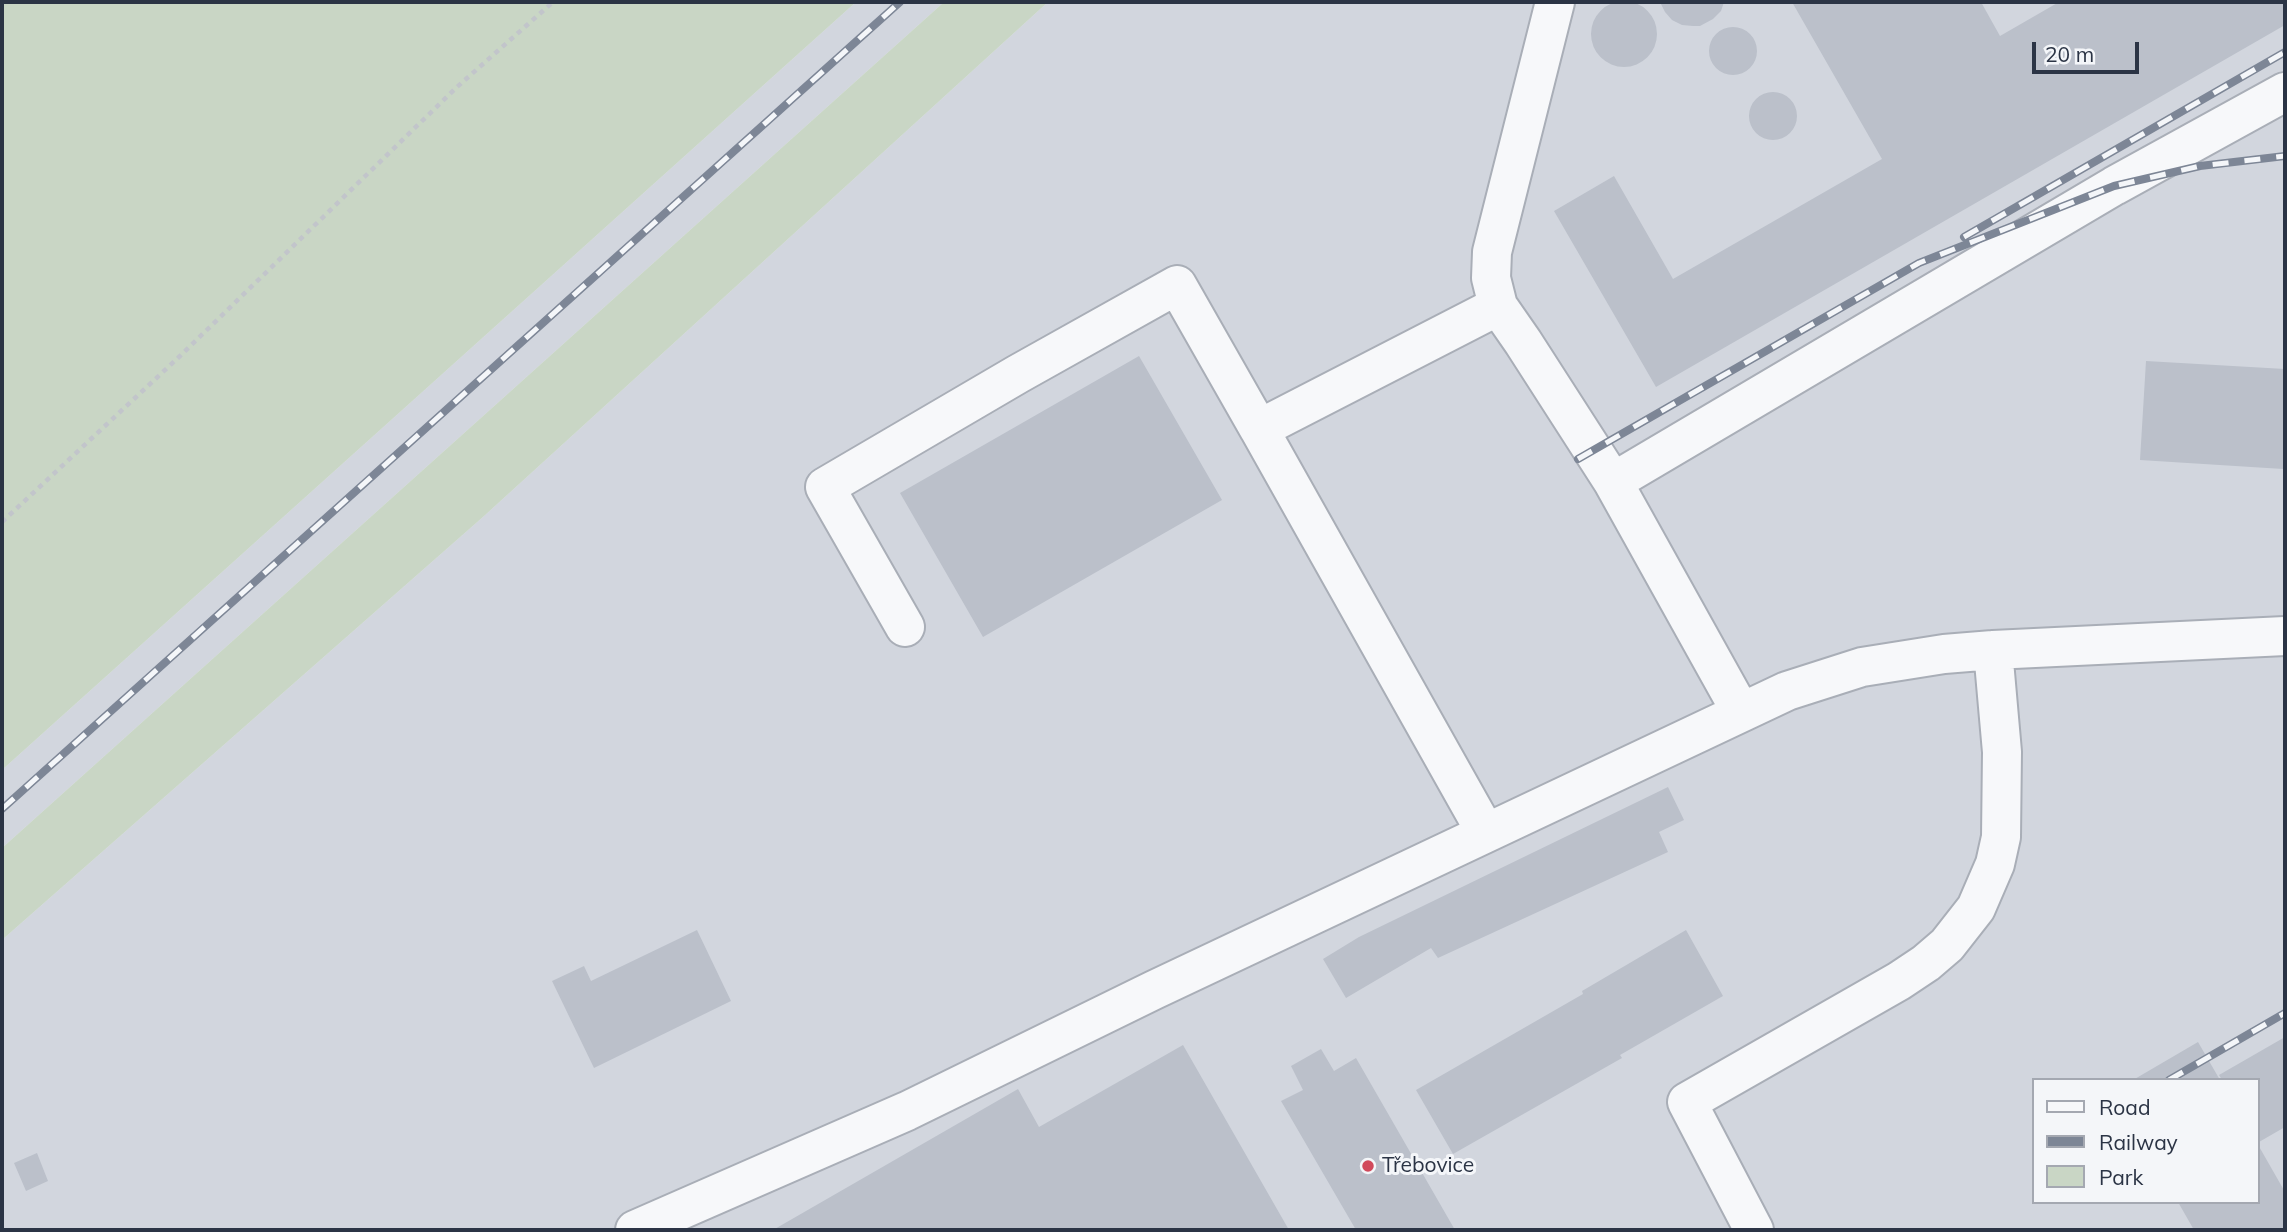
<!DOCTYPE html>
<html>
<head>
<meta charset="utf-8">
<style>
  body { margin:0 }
  #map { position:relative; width:2287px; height:1232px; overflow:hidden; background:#e4e7ec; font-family:Mulish,sans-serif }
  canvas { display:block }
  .frame { position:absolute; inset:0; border:4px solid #2b3445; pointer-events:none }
  .legend { position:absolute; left:2032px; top:1078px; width:228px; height:126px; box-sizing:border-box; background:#f4f6f9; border:2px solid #a4a8b1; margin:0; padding:9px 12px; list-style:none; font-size:21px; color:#2b3445 }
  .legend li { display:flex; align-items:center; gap:14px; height:35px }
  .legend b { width:35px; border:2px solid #a4a8b1 }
  .scale { position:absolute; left:2032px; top:42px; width:107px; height:32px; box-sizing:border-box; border:4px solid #2b3445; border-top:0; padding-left:9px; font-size:21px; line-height:24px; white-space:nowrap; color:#2b3445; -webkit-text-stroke:5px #f4f6f9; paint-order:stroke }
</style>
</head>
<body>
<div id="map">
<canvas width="2287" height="1232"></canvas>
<div class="frame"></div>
<ul class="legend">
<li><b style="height:9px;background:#f7f8fa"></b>Road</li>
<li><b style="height:9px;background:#7d8696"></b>Railway</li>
<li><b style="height:19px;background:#c9d6c5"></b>Park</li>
</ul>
<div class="scale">20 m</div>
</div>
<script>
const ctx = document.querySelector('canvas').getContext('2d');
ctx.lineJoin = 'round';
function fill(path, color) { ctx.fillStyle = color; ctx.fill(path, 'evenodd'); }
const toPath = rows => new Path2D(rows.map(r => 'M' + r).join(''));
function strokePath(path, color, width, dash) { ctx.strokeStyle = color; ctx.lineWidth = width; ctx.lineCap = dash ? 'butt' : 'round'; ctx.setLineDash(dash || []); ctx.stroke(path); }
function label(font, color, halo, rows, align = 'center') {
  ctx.font = font + ' Mulish,sans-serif'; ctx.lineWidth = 6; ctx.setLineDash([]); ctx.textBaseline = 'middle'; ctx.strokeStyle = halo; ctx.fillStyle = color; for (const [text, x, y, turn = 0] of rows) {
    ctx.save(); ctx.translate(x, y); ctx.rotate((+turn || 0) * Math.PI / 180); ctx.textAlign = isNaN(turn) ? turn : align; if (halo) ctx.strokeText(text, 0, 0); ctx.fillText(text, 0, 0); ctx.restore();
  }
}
fill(toPath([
  [856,2,944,2,2,848,2,770],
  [1048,2,2285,2,2285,1230,2,1230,2,940,483,517],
  [2033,1080,2257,1080,2257,1202,2033,1202]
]), '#d2d6de');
fill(toPath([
  [2,2,856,2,2,770],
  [944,2,1048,2,483,517,2,940,2,848]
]), '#c9d6c5');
fill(toPath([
  '1591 34a33 33 0 1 1 66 0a33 33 0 1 1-66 0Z',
  [1660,2,1724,2,1721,11,1713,19,1700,26,1693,26,1682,25,1672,20,1665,12],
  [1792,2,1981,2,2000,36,2059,2,2285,2,2285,25,1656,387,1554,211,1614,176,1673,279,1882,159],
  '1709 51a24 24 0 1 1 48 0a24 24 0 1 1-48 0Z',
  '1749 116a24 24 0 1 1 48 0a24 24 0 1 1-48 0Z',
  [1139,356,1222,500,983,637,900,493],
  [2146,361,2285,369,2283,469,2140,460],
  [1668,787,1684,820,1659,832,1668,852,1438,958,1431,948,1346,998,1323,959,1359,937],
  [697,930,731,1001,594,1068,552,981,584,966,591,981],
  [1686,930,1723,996,1620,1055,1622,1058,1453,1154,1416,1090,1583,994,1582,991],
  [2285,1037,2285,1127,2259,1142,2257,1139,2257,1080,2222,1080,2219,1075],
  [2198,1042,2220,1080,2133,1080],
  [1183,1045,1289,1230,773,1230,1018,1089,1039,1127],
  [1321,1049,1334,1071,1356,1058,1455,1230,1356,1230,1281,1101,1303,1090,1291,1066],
  [2257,1143,2285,1192,2285,1230,2194,1230,2178,1202,2257,1202],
  [37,1153,48,1181,26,1191,14,1163]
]), '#bbc0ca');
const minor = toPath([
  [1498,306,1523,342,1613,482,1741,712],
  [1613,482,2114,186,2285,92],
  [905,627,825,487,1018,374,1177,285,1259,429],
  [1486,833,1259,429,1498,306,1491,278,1492,252,1555,2],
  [635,1230,907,1111,1154,990,1787,691,1862,667,1944,654,1993,650,2285,636],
  [1754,1230,1687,1102,1899,981,1926,963,1947,945,1976,908,1995,864,2001,837,2002,752,1993,650]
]);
strokePath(minor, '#a9aeb7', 42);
strokePath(toPath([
  [2,522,180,356,457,87,553,2]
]), '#c2c5cb', 4.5, [5, 5]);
strokePath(minor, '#f7f8fa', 38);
const rail = toPath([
  [1964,237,2285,52],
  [1578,459,1919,263,2114,186,2200,166,2285,156],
  [2,809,900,2],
  [2169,1080,2285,1013]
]);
strokePath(rail, '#7d8696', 8);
strokePath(rail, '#f4f6f9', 5, [16]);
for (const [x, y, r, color] of [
  [1368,1166,7,"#d1495b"]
]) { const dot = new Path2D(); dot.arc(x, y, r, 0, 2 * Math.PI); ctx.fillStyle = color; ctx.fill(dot); strokePath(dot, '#f4f6f9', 2.5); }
label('21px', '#2b3445', '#f4f6f9', [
  ["Třebovice",1382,1166]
], 'left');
</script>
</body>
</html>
